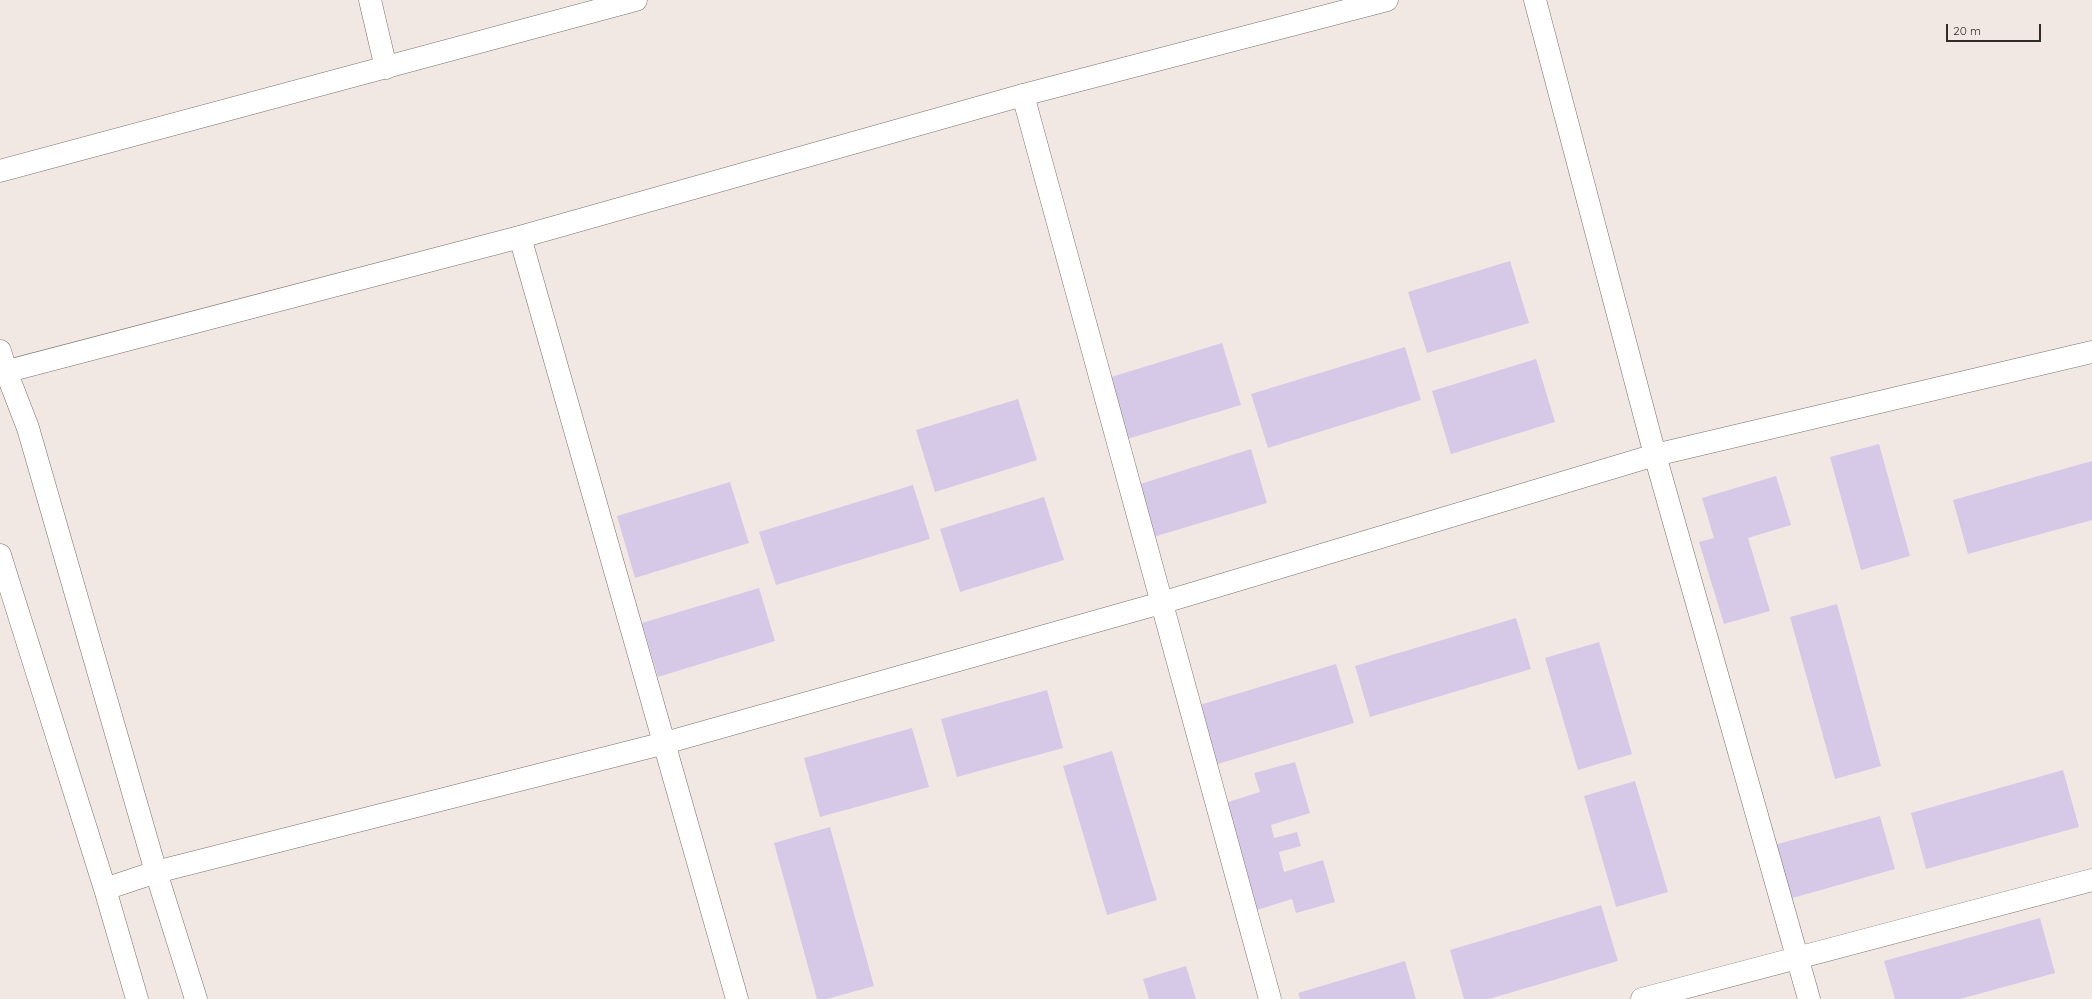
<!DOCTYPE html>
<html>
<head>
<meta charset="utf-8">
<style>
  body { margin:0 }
  #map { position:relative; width:2092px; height:999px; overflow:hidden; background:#f2e8e3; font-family:Quicksand,sans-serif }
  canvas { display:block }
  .scale { position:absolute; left:1946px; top:24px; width:95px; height:18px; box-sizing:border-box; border:2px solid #302c2b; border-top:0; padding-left:5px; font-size:12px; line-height:14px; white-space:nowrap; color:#302c2b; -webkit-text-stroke:3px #f2e8e3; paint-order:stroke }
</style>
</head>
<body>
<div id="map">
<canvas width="2092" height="999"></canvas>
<div class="scale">20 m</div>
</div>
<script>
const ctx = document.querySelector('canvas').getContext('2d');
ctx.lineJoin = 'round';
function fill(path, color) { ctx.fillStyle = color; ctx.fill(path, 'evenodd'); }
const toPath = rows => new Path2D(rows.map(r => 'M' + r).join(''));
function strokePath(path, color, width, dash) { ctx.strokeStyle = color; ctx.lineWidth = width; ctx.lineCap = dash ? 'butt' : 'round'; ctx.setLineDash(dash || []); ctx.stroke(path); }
fill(toPath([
  [1510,261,1529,323,1427,353,1408,292],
  [1222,343,1241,405,1127,439,1108,378],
  [1405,347,1421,400,1268,448,1251,394],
  [1536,359,1555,422,1451,454,1432,391],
  [1018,399,1037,460,935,492,916,430],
  [1879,444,1910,556,1861,570,1830,457],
  [1251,449,1267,503,1150,538,1134,486],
  [2092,461,2092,520,1968,554,1953,500],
  [1776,476,1791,525,1748,538,1770,611,1724,624,1699,542,1714,538,1702,498],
  [730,482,749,543,635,578,617,516],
  [913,485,930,539,776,585,759,532],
  [1044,497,1064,560,960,592,940,529],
  [759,588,775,641,658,677,642,623],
  [1837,604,1881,766,1835,779,1790,617],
  [1516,618,1531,669,1370,717,1355,666],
  [1599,642,1632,754,1578,770,1545,658],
  [1336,664,1354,723,1211,766,1193,707],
  [1047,690,1063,748,957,777,941,719],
  [912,728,929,787,820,817,804,758],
  [1112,751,1157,900,1107,915,1063,766],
  [1295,762,1310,813,1271,825,1274,838,1297,832,1301,846,1279,852,1284,872,1323,860,1335,902,1296,913,1292,899,1257,910,1225,803,1260,792,1254,773],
  [2063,770,2079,827,1926,869,1911,813],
  [1635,781,1668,892,1616,907,1584,796],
  [1880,816,1895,869,1789,899,1774,845],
  [830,827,874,986,827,999,817,999,774,843],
  [1601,905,1618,961,1489,999,1464,999,1450,950],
  [2040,918,2055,973,1960,999,1895,999,1884,961],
  [1405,961,1416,999,1300,999,1298,993],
  [1186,966,1196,999,1149,999,1143,979]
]), '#d6c9e7');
const minor = toPath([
  [370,0,386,68],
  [1535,0,1655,455,1809,999],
  [1023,95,1270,999],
  [520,237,737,999],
  [0,351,6,371,28,428,156,872,196,999],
  [0,555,105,889,137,999],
  [105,889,156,872,665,743,1161,603,1655,455,2092,352],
  [1642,999,2092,880]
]);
const highway = toPath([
  [0,171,636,0],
  [0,373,520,237,1023,95,1387,0]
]);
strokePath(minor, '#7a716d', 23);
strokePath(highway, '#7a716d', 23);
strokePath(minor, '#fff', 22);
strokePath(highway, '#fff', 22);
</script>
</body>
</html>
